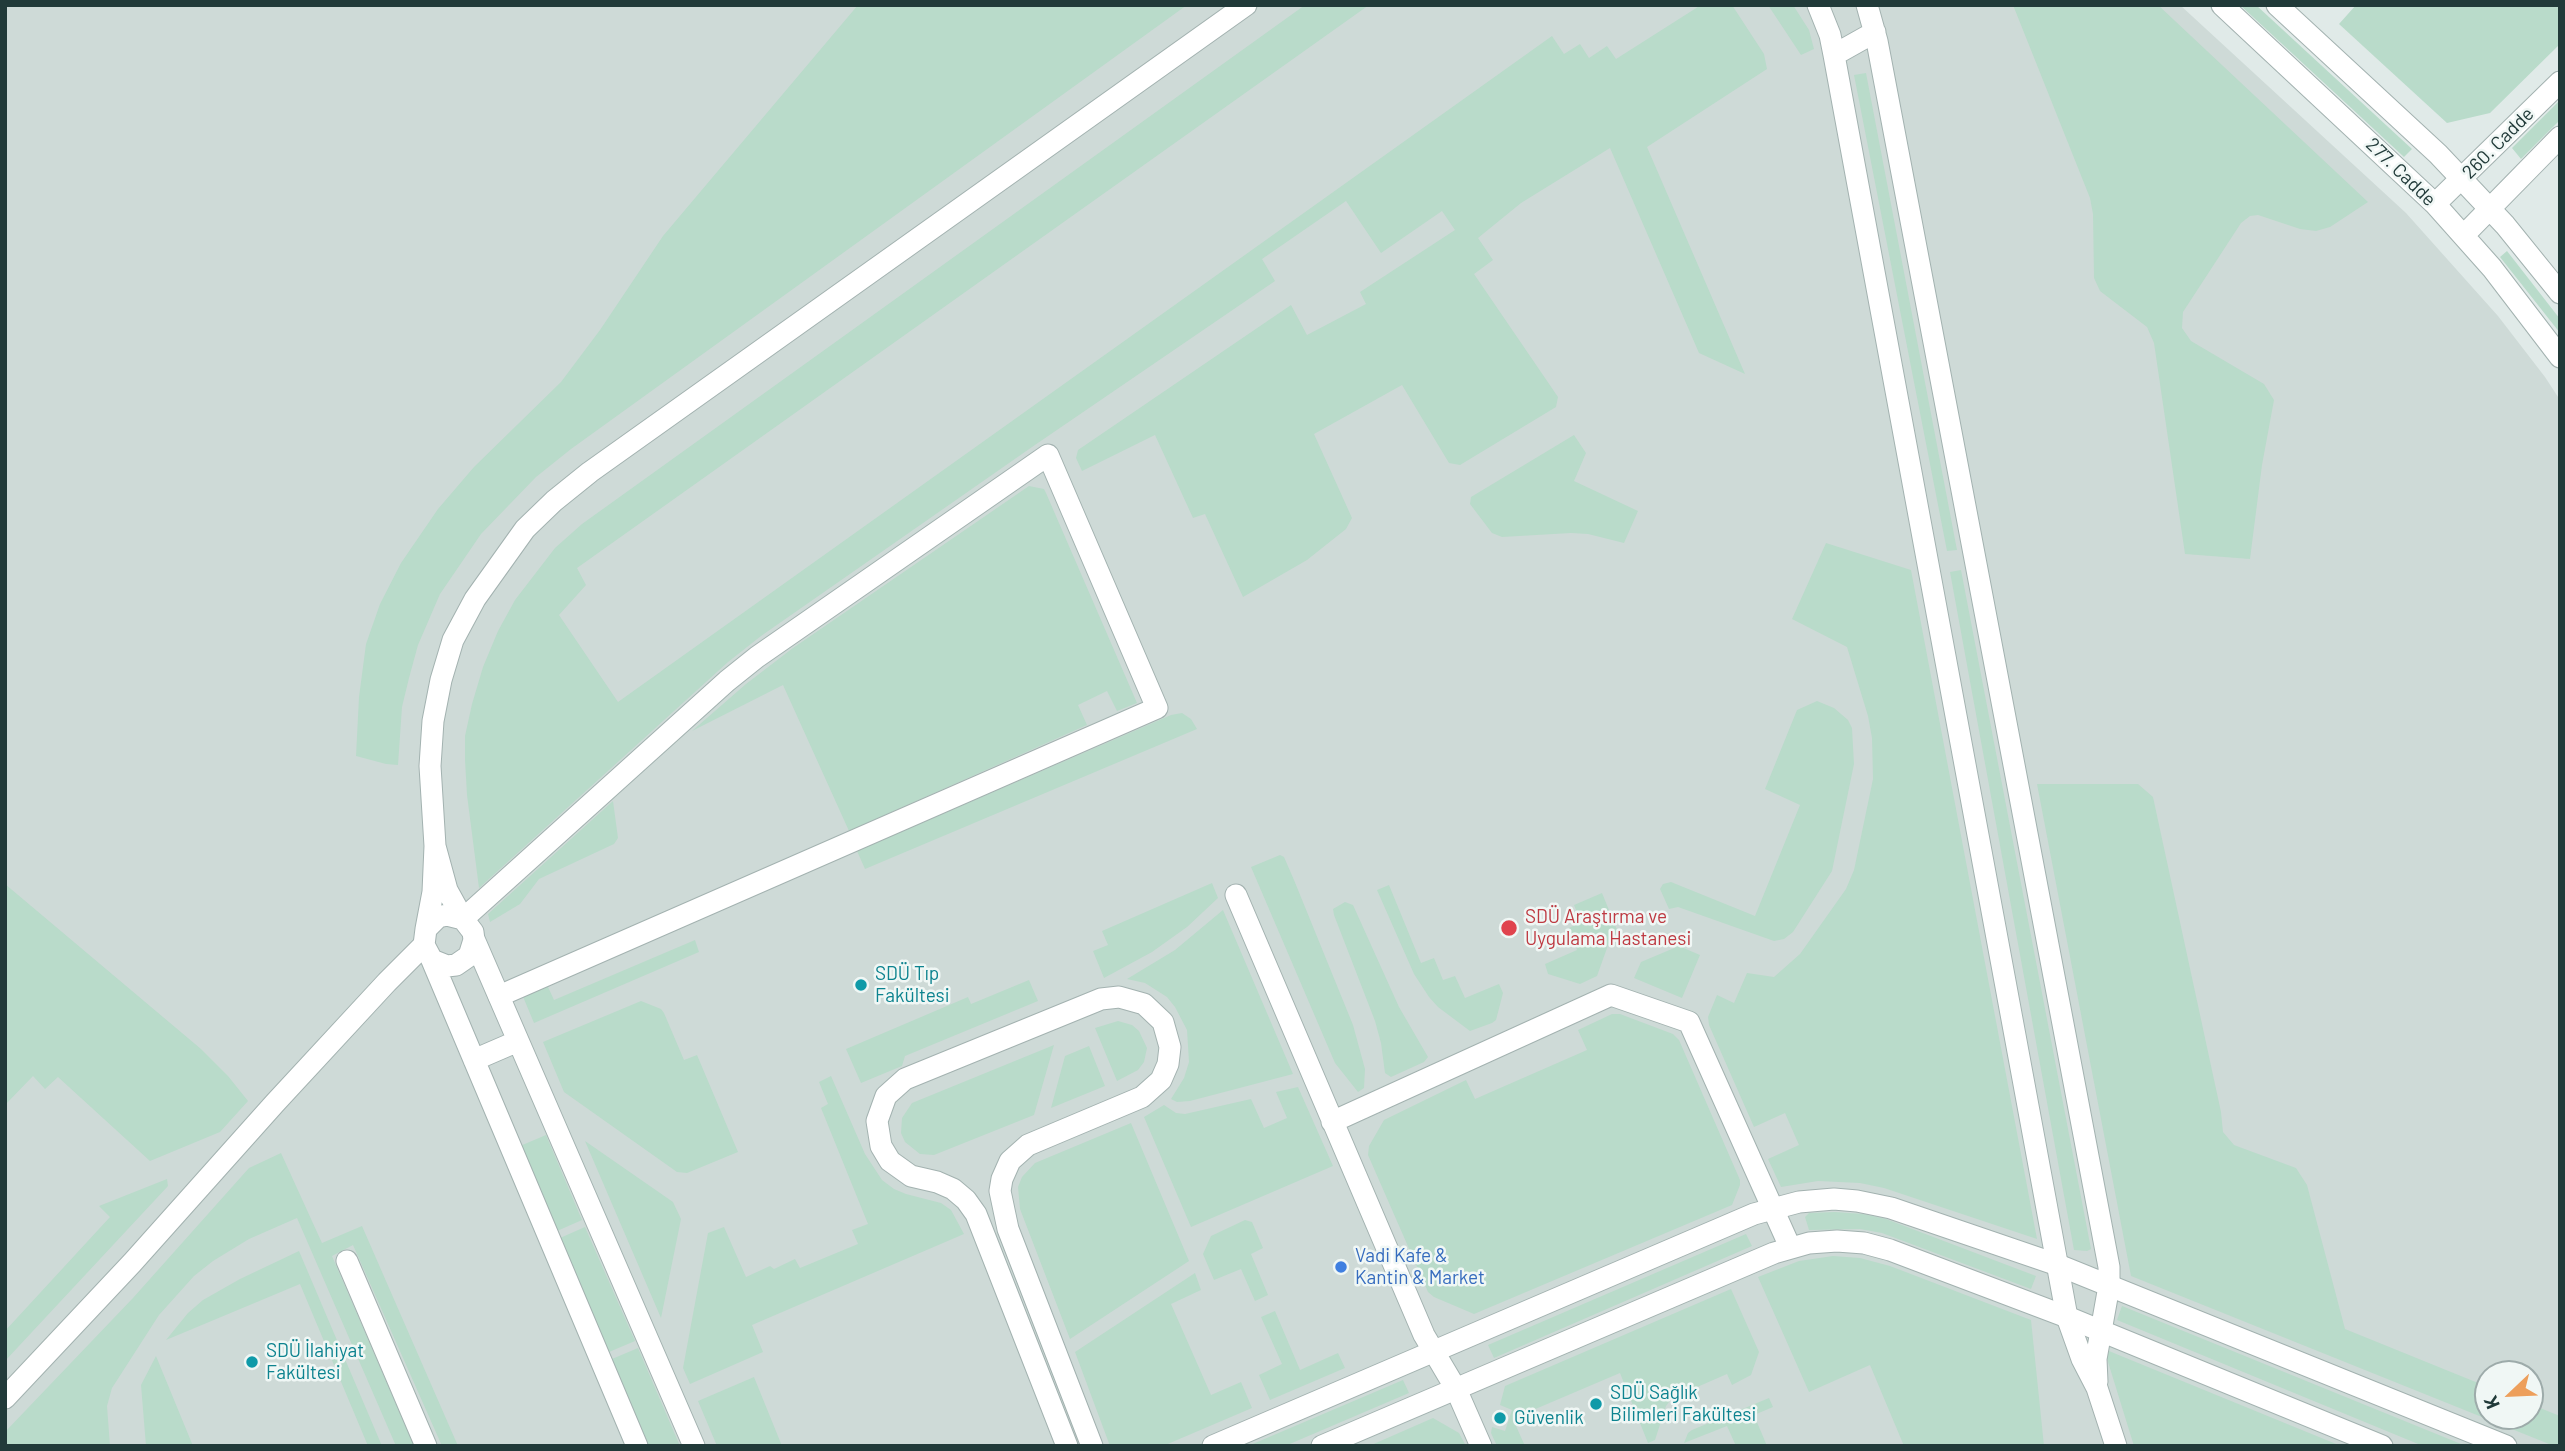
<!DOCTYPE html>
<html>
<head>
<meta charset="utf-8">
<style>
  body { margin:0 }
  #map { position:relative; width:2565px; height:1451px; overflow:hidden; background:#e0eae8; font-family:Barlow,sans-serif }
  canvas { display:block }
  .frame { position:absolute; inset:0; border:7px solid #213a39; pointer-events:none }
  .north { position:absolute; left:2474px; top:1360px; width:70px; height:70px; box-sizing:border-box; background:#f0f7f5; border:2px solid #9dabaa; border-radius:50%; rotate:247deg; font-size:19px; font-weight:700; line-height:28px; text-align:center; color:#213a39 }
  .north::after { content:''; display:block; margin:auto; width:24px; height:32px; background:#ed9f5b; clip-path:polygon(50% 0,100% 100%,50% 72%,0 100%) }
</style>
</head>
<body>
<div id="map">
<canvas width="2565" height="1451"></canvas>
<div class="frame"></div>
<div class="north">K</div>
</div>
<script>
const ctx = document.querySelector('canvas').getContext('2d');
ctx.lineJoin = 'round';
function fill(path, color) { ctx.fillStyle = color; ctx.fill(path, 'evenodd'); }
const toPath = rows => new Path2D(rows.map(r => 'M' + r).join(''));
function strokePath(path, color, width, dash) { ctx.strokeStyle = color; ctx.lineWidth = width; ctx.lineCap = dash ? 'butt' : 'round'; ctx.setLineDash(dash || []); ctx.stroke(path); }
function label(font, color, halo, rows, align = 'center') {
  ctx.font = font + ' Barlow,sans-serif'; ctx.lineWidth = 5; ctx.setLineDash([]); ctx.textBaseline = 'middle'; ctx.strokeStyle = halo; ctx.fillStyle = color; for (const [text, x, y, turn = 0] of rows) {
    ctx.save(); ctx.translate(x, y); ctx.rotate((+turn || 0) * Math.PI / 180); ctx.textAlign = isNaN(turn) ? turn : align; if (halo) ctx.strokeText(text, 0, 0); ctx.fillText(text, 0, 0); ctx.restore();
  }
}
fill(toPath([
  [5,5,2180,5,2406,213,2498,316,2545,377,2560,400,2560,1446,5,1446],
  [2488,1374,2530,1374,2530,1416,2488,1416]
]), '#cedad7');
fill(toPath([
  [858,5,1187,5,571,449,536,477,481,534,440,594,418,645,409,678,402,707,398,765,386,764,356,756,359,697,366,644,380,604,401,563,438,509,474,467,561,382,600,330,663,236],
  [1305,5,1369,5,577,568,586,585,559,615,618,702,1552,36,1564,54,1580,44,1589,58,1607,46,1616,59,1701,5,1732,5,1764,54,1767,69,1647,147,1745,374,1699,353,1610,148,1521,203,1478,238,1493,260,1474,274,1558,397,1556,407,1460,465,1449,463,1402,385,1314,434,1352,518,1346,529,1307,560,1243,597,1205,514,1193,518,1155,435,1082,471,1076,458,1078,450,1291,305,1307,335,1366,304,1360,292,1455,230,1442,211,1381,253,1346,201,1262,259,1275,281,1032,447,761,636,728,662,479,888,467,795,465,760,465,736,472,704,483,667,498,631,515,600,555,548,582,524],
  [1768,5,1793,5,1809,30,1814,49,1801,55],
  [2013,5,2158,5,2368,202,2330,227,2316,231,2300,229,2258,215,2250,216,2241,223,2183,312,2182,328,2191,341,2264,384,2274,400,2262,465,2250,559,2185,554,2154,343,2147,327,2100,291,2094,278,2093,214,2090,198],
  [2240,5,2256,5,2412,149,2404,157],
  [2356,5,2560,5,2560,44,2490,113,2447,123,2339,24],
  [1866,73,1957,550,1947,551,1854,75],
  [2560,100,2560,120,2521,159,2512,148],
  [2507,251,2560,319,2560,333,2500,257],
  [1574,435,1586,453,1574,481,1638,511,1624,543,1588,534,1571,533,1502,537,1492,533,1470,504,1471,497],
  [1029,486,1044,489,1046,493,1137,703,1117,711,1107,691,1078,705,1087,725,849,831,783,685,692,731,746,684,793,648],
  [1826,543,1911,570,2037,1239,1884,1188,1860,1183,1818,1181,1781,1187,1768,1159,1799,1145,1785,1113,1754,1127,1709,1025,1708,1017,1717,995,1734,1003,1747,973,1774,977,1800,954,1846,889,1854,870,1873,779,1872,738,1868,716,1847,647,1792,619],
  [1961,570,2091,1249,2087,1251,2074,1250,1950,572],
  [1817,701,1834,708,1848,720,1852,728,1854,764,1832,871,1793,932,1784,939,1774,941,1678,907,1669,909,1660,889,1663,884,1671,882,1755,916,1800,805,1765,789,1797,710],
  [1182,713,1191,719,1197,729,865,869,857,851,1171,715],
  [2037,784,2138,784,2153,797,2221,1112,2223,1132,2234,1145,2296,1168,2307,1185,2345,1329,2488,1387,2488,1416,2530,1416,2530,1404,2560,1416,2560,1446,2554,1446,2131,1276],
  [613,801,618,838,614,844,539,879,520,904,490,922,488,914],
  [1280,855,1284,857,1294,880,1353,1025,1365,1069,1364,1088,1358,1092,1335,1063,1251,867],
  [1212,883,1218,898,1187,927,1152,952,1104,978,1093,951,1108,945,1102,931],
  [5,884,201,1049,228,1076,248,1101,220,1132,150,1161,58,1077,45,1089,33,1076,5,1105],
  [1389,885,1421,963,1434,958,1443,980,1455,976,1465,998,1499,984,1503,993,1496,1020,1492,1023,1470,1031,1438,1007,1429,997,1414,974,1377,890],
  [1602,893,1618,932,1611,937,1597,976,1580,984,1548,974,1545,964,1577,950,1569,928,1581,922,1574,905],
  [1345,902,1353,905,1399,1007,1428,1057,1424,1062,1391,1077,1385,1073,1381,1043,1375,1021,1334,915,1333,909],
  [1223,910,1293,1074,1190,1101,1177,1102,1171,1099,1184,1078,1189,1062,1187,1030,1175,1007,1167,997,1145,983,1127,979,1175,950],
  [695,940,699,952,534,1023,519,987,543,976,554,1000],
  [1679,946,1700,955,1682,998,1634,978,1641,962],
  [1029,980,1038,1001,905,1056,902,1066,861,1083,846,1049,968,997,971,1004],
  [641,1001,661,1009,664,1013,684,1060,697,1055,738,1152,687,1173,677,1172,564,1092,543,1042],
  [1612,1014,1620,1014,1673,1034,1679,1040,1740,1180,1740,1185,1732,1205,1474,1314,1434,1297,1428,1292,1368,1155,1369,1146,1384,1120,1466,1080,1475,1099,1587,1050,1578,1030],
  [1118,1021,1132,1025,1139,1031,1147,1048,1144,1062,1138,1070,1117,1081,1095,1028],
  [1054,1045,1034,1115,934,1155,920,1154,905,1142,901,1133,902,1118,912,1103],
  [1089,1046,1105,1086,1051,1108,1065,1056],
  [831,1076,865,1154,882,1180,894,1189,906,1194,941,1203,951,1210,964,1234,752,1325,763,1352,690,1384,683,1368,708,1233,724,1227,746,1277,770,1266,774,1269,795,1259,800,1268,858,1244,852,1230,868,1224,821,1108,828,1104,819,1082],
  [1298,1087,1333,1166,1191,1227,1144,1117,1164,1105,1176,1113,1185,1114,1251,1099,1264,1128,1287,1118,1276,1092],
  [1131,1123,1189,1261,1070,1339,1020,1209,1018,1187,1022,1177,1035,1163],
  [546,1135,582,1220,557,1231,520,1146],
  [585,1141,673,1202,681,1219,661,1318],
  [281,1153,322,1243,362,1226,458,1446,442,1446,353,1245,332,1256,414,1446,396,1446,297,1218,249,1239,213,1261,194,1276,159,1315,112,1388,107,1406,110,1446,5,1446,5,1432,133,1298,249,1168],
  [167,1179,168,1186,5,1361,5,1331,110,1217,99,1206],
  [1835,1212,1863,1214,1886,1219,2036,1276,2031,1289,1882,1233,1860,1229,1809,1230,1805,1217,1809,1213],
  [1245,1220,1252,1222,1263,1248,1251,1254,1268,1295,1255,1301,1241,1269,1214,1280,1203,1254,1211,1236],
  [585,1227,635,1341,609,1352,560,1238],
  [1746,1234,1752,1246,1494,1358,1488,1345],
  [299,1251,382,1446,368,1446,300,1284,166,1340,188,1313,203,1300,240,1279],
  [1833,1256,1860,1258,1890,1266,2031,1320,2044,1446,1904,1446,1870,1365,1809,1392,1758,1277,1799,1261],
  [1195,1273,1201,1290,1171,1304,1211,1395,1241,1382,1252,1408,1163,1446,1110,1446,1075,1352],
  [1731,1289,1759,1352,1751,1375,1732,1385,1727,1374,1672,1398,1666,1406,1655,1440,1648,1443,1620,1373,1519,1416,1516,1426,1525,1446,1497,1446,1491,1433,1492,1427,1505,1431,1512,1410,1500,1405,1505,1386],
  [2122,1306,2466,1446,2423,1446,2117,1320],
  [1275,1311,1300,1370,1338,1353,1345,1368,1270,1400,1259,1375,1282,1364,1261,1317],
  [638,1348,680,1446,649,1446,612,1359],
  [2104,1349,2341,1446,2134,1446],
  [156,1356,193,1446,146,1446,141,1385],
  [754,1377,782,1446,717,1446,698,1401],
  [1403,1380,1409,1393,1285,1446,1248,1446],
  [1769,1398,1773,1407,1754,1415,1767,1446,1736,1446,1727,1426,1684,1443,1688,1433,1692,1430],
  [1433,1418,1459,1433,1466,1446,1369,1446]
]), '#b9dbca');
const minor = toPath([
  [1818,5,1830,35,1834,55,2067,1317,2082,1359,2097,1388,2116,1446],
  [1867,5,1877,41,2109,1267,2109,1286,2096,1359,2097,1382],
  [1834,55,1875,32],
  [1236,895,1424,1335,1456,1389,1481,1446],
  [463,919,727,681,757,657,1048,455,1157,708,499,996],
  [1332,1122,1611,995,1689,1022,1790,1247],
  [347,1261,426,1446],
  [5,1398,132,1263,275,1103,387,982,424,945],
  [1067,1446,976,1214,966,1200,953,1189,937,1182,911,1176,890,1161,881,1146,877,1121,886,1096,905,1079,1101,999,1119,997,1144,1004,1163,1022,1170,1047,1168,1064,1161,1080,1142,1097,1028,1145,1010,1161,1002,1179,1000,1191,1008,1229,1092,1446]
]);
const tertiary = toPath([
  [2222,5,2435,204,2492,268,2560,357],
  [2277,5,2438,154,2505,225,2560,293],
  [2435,204,2560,82],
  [2464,235,2560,137],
  [435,846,430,766,433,721,441,680,453,640,475,599,525,529,554,501,590,472,1246,5],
  [426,929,433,892,435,846,447,890,463,919,473,932,474,940,469,956,456,965,447,966,432,960,424,945,426,929,438,917,447,915,463,919],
  [474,939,694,1446],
  [431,958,637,1446],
  [474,1060,518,1041],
  [1213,1446,1754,1214,1799,1202,1834,1199,1857,1201,1891,1208,2058,1265,2506,1446],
  [1322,1446,1774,1253,1809,1243,1837,1241,1864,1243,1890,1250,2067,1317,2382,1446]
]);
strokePath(minor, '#a3b2b0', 23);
strokePath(tertiary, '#a3b2b0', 23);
strokePath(minor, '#fff', 21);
strokePath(tertiary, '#fff', 21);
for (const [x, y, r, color] of [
  [1509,928,9,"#e0444e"],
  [861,985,7,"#0f9aa8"],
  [1341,1267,7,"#3f7fe0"],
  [252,1362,7,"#0f9aa8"],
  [1596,1404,7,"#0f9aa8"],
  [1500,1418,7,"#0f9aa8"]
]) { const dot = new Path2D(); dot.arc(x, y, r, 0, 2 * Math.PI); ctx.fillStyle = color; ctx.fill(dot); strokePath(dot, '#f0f7f5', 2.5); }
label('19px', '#213a39', '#f0f7f5', [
  ["260. Cadde",2498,143,-45],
  ["277. Cadde",2401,172,44]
]);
label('19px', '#be3a42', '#f0f7f5', [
  ["SDÜ Araştırma ve",1525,917],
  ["Uygulama Hastanesi",1525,939]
], 'left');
label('19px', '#0d838f', '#f0f7f5', [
  ["SDÜ Tıp",875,974],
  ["Fakültesi",875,996],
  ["SDÜ İlahiyat",266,1351],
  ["Fakültesi",266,1373],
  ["SDÜ Sağlık",1610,1393],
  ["Bilimleri Fakültesi",1610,1415],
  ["Güvenlik",1514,1418]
], 'left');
label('19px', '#366cbe', '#f0f7f5', [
  ["Vadi Kafe &",1355,1256],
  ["Kantin & Market",1355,1278]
], 'left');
</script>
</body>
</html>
